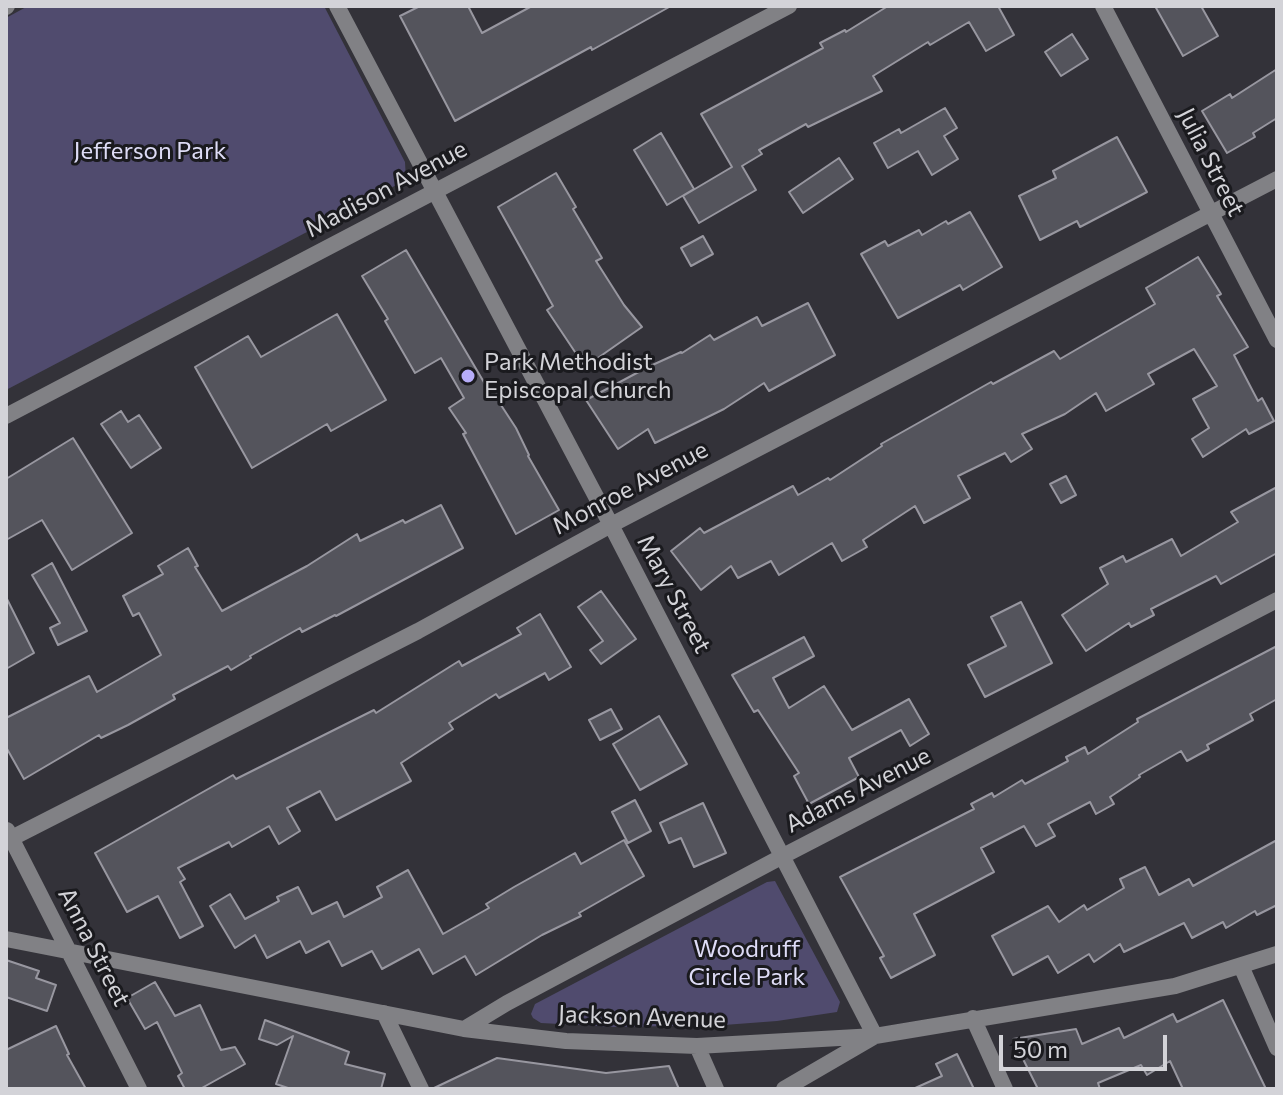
<!DOCTYPE html>
<html>
<head>
<meta charset="utf-8">
<style>
  body { margin:0 }
  #map { position:relative; width:1283px; height:1095px; overflow:hidden; background:#333239; font-family:Commissioner,sans-serif }
  canvas { display:block }
  .frame { position:absolute; inset:0; border:8px solid #d3d3d8; pointer-events:none }
  .scale { position:absolute; left:999px; top:1035px; width:168px; height:36px; box-sizing:border-box; border:4px solid #d3d3d8; border-top:0; padding-left:10px; font-size:24px; line-height:28px; white-space:nowrap; color:#d3d3d8; -webkit-text-stroke:6px #1a1a1e; paint-order:stroke }
</style>
</head>
<body>
<div id="map">
<canvas width="1283" height="1095"></canvas>
<div class="frame"></div>
<div class="scale">50 m</div>
</div>
<script>
const ctx = document.querySelector('canvas').getContext('2d');
ctx.lineJoin = 'round';
function fill(path, color) { ctx.fillStyle = color; ctx.fill(path, 'evenodd'); }
const toPath = rows => new Path2D(rows.map(r => 'M' + r).join(''));
function strokePath(path, color, width, dash) { ctx.strokeStyle = color; ctx.lineWidth = width; ctx.lineCap = dash ? 'butt' : 'round'; ctx.setLineDash(dash || []); ctx.stroke(path); }
function label(font, color, halo, rows, align = 'center') {
  ctx.font = font + ' Commissioner,sans-serif'; ctx.lineWidth = 6; ctx.setLineDash([]); ctx.textBaseline = 'middle'; ctx.strokeStyle = halo; ctx.fillStyle = color; for (const [text, x, y, turn = 0] of rows) {
    ctx.save(); ctx.translate(x, y); ctx.rotate((+turn || 0) * Math.PI / 180); ctx.textAlign = isNaN(turn) ? turn : align; if (halo) ctx.strokeText(text, 0, 0); ctx.fillText(text, 0, 0); ctx.restore();
  }
}
fill(toPath([
  [28,6,324,6,405,162,406,180,6,390,6,18],
  [775,881,840,1002,837,1012,777,1021,724,1025,615,1027,541,1023,533,1018,531,1014,535,1004,767,882]
]), '#504b6e');
const building = toPath([
  [420,6,468,6,482,33,532,6,671,6,592,50,591,47,455,121,400,16,420,6],
  [888,6,998,6,1014,35,986,51,969,22,930,45,928,42,873,76,882,91,808,127,806,124,759,150,762,154,742,166,756,190,699,223,683,196,732,167,701,114,823,48,820,43,845,30,846,32,888,6],
  [1155,6,1201,6,1218,36,1183,56,1155,6],
  [1072,34,1088,59,1061,76,1045,52,1072,34],
  [1277,69,1277,118,1253,133,1255,137,1227,153,1202,111,1230,94,1232,98,1277,69],
  [945,108,957,128,944,136,958,159,932,175,918,151,888,168,874,143,899,129,901,133,945,108],
  [661,133,694,189,667,205,634,150,661,133],
  [1117,137,1147,192,1080,227,1077,221,1040,240,1019,196,1056,178,1053,171,1117,137],
  [839,158,853,179,803,213,789,192,839,158],
  [556,173,576,207,573,209,602,258,596,261,624,305,642,327,585,367,547,310,553,306,498,207,556,173],
  [970,212,1002,267,963,290,960,285,898,318,861,254,885,241,888,246,919,230,922,235,946,221,948,224,970,212],
  [703,236,713,254,691,266,681,248,703,236],
  [406,250,485,384,488,381,501,400,499,402,516,428,529,455,528,456,559,510,516,534,463,434,466,433,449,408,464,398,441,358,415,373,385,321,388,319,362,276,406,250],
  [1198,257,1221,294,1217,296,1248,347,1234,355,1258,401,1262,398,1274,421,1249,434,1246,429,1203,457,1192,439,1209,428,1193,399,1217,386,1194,349,1148,374,1154,384,1106,411,1096,393,1065,414,1022,434,1032,449,1011,462,1005,453,958,476,970,498,924,523,915,506,863,540,867,547,842,561,832,543,779,575,771,561,738,578,731,566,701,590,671,551,700,528,704,533,793,486,798,495,828,478,830,480,882,446,881,444,991,382,993,384,1054,351,1060,359,1155,304,1146,288,1198,257],
  [808,303,835,355,769,391,764,383,724,409,655,443,648,429,618,449,586,400,648,367,681,352,682,353,710,335,714,340,757,317,762,326,808,303],
  [337,314,386,400,331,431,327,424,252,468,195,367,248,336,261,357,337,314],
  [121,411,128,422,139,415,161,448,131,468,101,424,121,411],
  [73,438,132,533,72,570,42,520,6,540,6,479,73,438],
  [1066,476,1076,495,1061,503,1050,484,1066,476],
  [1277,487,1277,553,1221,584,1216,576,1151,609,1154,615,1131,627,1129,623,1086,651,1062,615,1108,584,1100,568,1123,556,1126,562,1172,539,1181,556,1238,522,1231,512,1277,487],
  [441,505,463,548,336,616,335,615,302,632,300,628,250,656,251,658,231,670,228,666,173,695,175,699,128,725,101,738,99,735,24,779,6,747,6,718,89,676,97,692,161,655,139,613,133,616,123,596,163,574,158,566,188,548,198,566,195,567,222,611,307,566,357,534,360,541,403,520,405,523,441,505],
  [52,563,87,631,58,645,50,628,60,623,32,575,52,563],
  [601,591,636,639,601,664,590,650,603,641,578,607,601,591],
  [6,597,34,653,6,669,6,597],
  [1021,602,1052,663,985,697,968,665,1006,646,991,617,1021,602],
  [540,614,571,667,549,680,545,673,499,698,496,694,449,723,453,729,401,763,411,781,336,820,320,791,287,808,300,831,279,844,269,826,232,847,229,842,178,868,185,879,180,882,203,926,180,938,158,896,127,912,95,853,233,775,236,779,374,710,376,713,459,661,462,666,521,634,517,628,540,614],
  [804,637,814,656,773,678,789,708,824,686,852,730,909,699,929,734,910,746,901,730,849,758,859,777,809,804,794,776,799,773,758,710,754,712,732,675,804,637],
  [1277,646,1277,699,1250,714,1253,720,1207,745,1209,749,1187,761,1181,751,1139,775,1140,777,1110,797,1114,804,1096,814,1090,802,1048,824,1055,836,1036,846,1024,826,981,848,994,872,914,914,935,955,891,978,880,958,884,956,840,877,974,809,971,804,992,793,994,797,1022,780,1025,784,1068,761,1066,757,1085,747,1088,754,1138,722,1137,719,1277,646],
  [611,709,622,729,600,740,589,720,611,709],
  [659,716,687,764,640,790,613,744,659,716],
  [635,800,651,831,628,843,612,812,635,800],
  [703,803,726,853,694,867,681,838,669,843,660,823,703,803],
  [624,840,644,876,579,913,581,916,542,935,476,975,465,956,433,974,419,949,382,969,372,951,342,966,329,941,306,953,300,941,267,958,255,935,235,948,210,906,230,894,245,919,279,901,277,897,298,887,312,914,337,902,344,917,382,897,377,887,408,870,443,934,489,908,486,904,514,887,575,853,581,864,624,840],
  [1277,840,1277,905,1257,915,1255,911,1226,928,1223,922,1192,938,1184,923,1124,952,1120,944,1094,962,1089,954,1058,973,1048,956,1013,975,992,936,1048,906,1059,922,1084,905,1087,910,1124,888,1120,879,1145,867,1159,895,1189,879,1193,886,1277,840],
  [6,960,39,971,36,978,56,985,47,1011,6,997,6,960],
  [155,982,175,1016,200,1005,221,1050,235,1047,245,1064,200,1089,185,1089,178,1076,182,1073,157,1022,145,1029,127,998,155,982],
  [1223,1000,1266,1089,1183,1089,1170,1061,1147,1075,1141,1065,1098,1083,1100,1089,1038,1089,1013,1039,1076,1029,1082,1044,1119,1028,1124,1038,1173,1014,1177,1022,1223,1000],
  [265,1020,349,1052,345,1064,385,1074,381,1089,291,1089,276,1084,293,1036,277,1045,259,1039,265,1020],
  [56,1026,69,1054,67,1055,86,1089,6,1089,6,1050,56,1026],
  [957,1054,974,1089,913,1089,942,1076,936,1064,957,1054],
  [497,1058,606,1073,669,1066,679,1089,432,1089,497,1058]
]);
fill(building, '#54545c');
strokePath(building, '#9897a0', 2);
strokePath(toPath([
  [337,6,611,525,875,1036,784,1089],
  [1103,6,1277,340],
  [6,7,7,6],
  [6,416,789,6],
  [7,830,139,1089],
  [6,841,418,631,611,525,1277,179],
  [6,939,464,1029,566,1041,697,1046,875,1036,1175,986,1277,954],
  [1241,966,1277,1048],
  [384,1013,421,1089],
  [973,1018,1005,1089],
  [464,1029,507,1003,783,856,1277,600],
  [697,1046,716,1089]
]), '#818185', 16);
for (const [x, y, r, color] of [
  [468,376,8,"#b6acf8"]
]) { const dot = new Path2D(); dot.arc(x, y, r, 0, 2 * Math.PI); ctx.fillStyle = color; ctx.fill(dot); strokePath(dot, '#1a1a1e', 3); }
label('24px', '#dedcf6', '#1a1a1e', [
  ["Jefferson Park",150,151],
  ["Woodruff",747,949],
  ["Circle Park",747,977]
]);
label('24px', '#d3d3d8', '#1a1a1e', [
  ["Julia Street",1211,162,63],
  ["Madison Avenue",386,189,-28],
  ["Monroe Avenue",630,488,-28],
  ["Mary Street",674,594,62],
  ["Adams Avenue",858,790,-27],
  ["Anna Street",94,947,63],
  ["Jackson Avenue",642,1017,2]
]);
label('24px', '#d3d3d8', '#1a1a1e', [
  ["Park Methodist",484,362],
  ["Episcopal Church",484,390]
], 'left');
</script>
</body>
</html>
